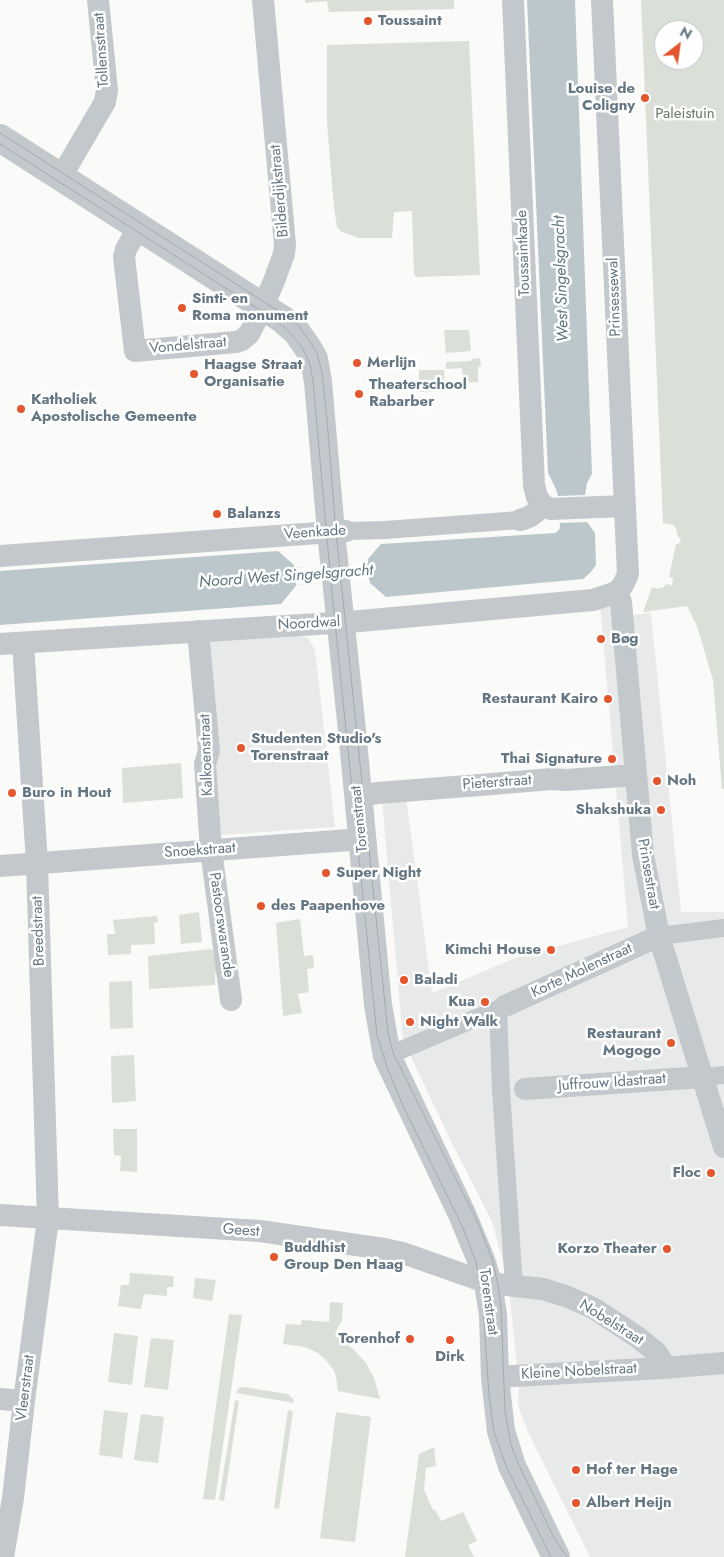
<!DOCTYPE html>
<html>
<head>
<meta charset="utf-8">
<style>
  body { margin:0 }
  #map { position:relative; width:724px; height:1557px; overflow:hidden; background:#fafaf8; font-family:Jost,sans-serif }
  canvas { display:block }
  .north { position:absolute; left:654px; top:20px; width:50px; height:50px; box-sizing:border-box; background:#fff; border:1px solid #c1c8cd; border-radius:50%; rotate:30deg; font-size:14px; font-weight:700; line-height:20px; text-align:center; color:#657683 }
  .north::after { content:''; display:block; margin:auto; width:18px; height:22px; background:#e4572e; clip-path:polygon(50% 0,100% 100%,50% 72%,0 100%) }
</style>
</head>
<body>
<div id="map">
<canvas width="724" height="1557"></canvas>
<div class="north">N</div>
</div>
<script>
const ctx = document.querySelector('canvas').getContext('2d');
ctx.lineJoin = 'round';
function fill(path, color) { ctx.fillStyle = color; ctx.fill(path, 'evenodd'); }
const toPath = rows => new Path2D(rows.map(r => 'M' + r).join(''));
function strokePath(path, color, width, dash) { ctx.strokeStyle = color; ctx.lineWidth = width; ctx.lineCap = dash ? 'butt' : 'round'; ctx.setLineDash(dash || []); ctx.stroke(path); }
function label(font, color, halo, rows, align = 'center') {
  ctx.font = font + ' Jost,sans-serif'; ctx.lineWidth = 5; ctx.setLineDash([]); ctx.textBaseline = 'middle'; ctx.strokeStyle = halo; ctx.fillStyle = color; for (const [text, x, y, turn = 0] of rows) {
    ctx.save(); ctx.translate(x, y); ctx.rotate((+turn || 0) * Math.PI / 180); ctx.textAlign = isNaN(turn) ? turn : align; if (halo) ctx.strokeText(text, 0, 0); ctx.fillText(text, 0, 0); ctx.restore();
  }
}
fill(toPath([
  [623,603,625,616,651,613,681,912,724,912,724,1557,590,1557,528,1432,518,1405,519,1387,508,1279,492,1222,448,1135,403,1040,382,800,406,796,432,993,518,957,628,927,600,604],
  [284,633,308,638,315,650,335,827,221,835,214,768,205,640]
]), '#e8e9e9');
fill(toPath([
  [305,0,454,0,454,9,329,12,327,1,305,3],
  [641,0,724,0,724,789,722,789,713,680,697,626,687,606,643,612,652,587,658,589,664,587,666,584,672,585,673,578,669,577,676,544,679,544,681,538,678,537,676,528,673,525,663,523],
  [664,30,694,30,694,60,664,60],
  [469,41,480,275,417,277,414,275,412,211,394,212,392,238,359,238,342,232,337,227,334,208,327,123,327,45],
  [444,330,469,330,471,351,446,353],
  [480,358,481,366,478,367,478,382,463,383,462,368,446,369,446,362,471,361,471,359],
  [419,370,444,370,445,391,419,392],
  [181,763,183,798,123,803,122,768],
  [199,912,202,942,181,944,179,915],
  [157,916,158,922,154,923,155,944,131,945,131,954,108,955,107,934,115,934,113,920],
  [300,919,304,956,313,955,314,968,307,969,309,992,298,994,302,1013,283,1016,276,923],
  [211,949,217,954,219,968,215,974,215,985,149,989,148,956],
  [132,981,133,1028,110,1029,109,982],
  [134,1055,136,1101,112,1103,111,1056],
  [113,1129,137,1129,137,1172,120,1171,121,1156,114,1155],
  [130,1273,174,1276,173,1287,167,1287,167,1296,144,1294,141,1309,118,1306,121,1285,129,1285],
  [195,1278,216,1280,212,1301,193,1298],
  [330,1302,343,1303,342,1320,335,1333,336,1336,353,1349,366,1363,374,1378,380,1399,338,1391,336,1376,333,1369,324,1358,318,1353,305,1347,283,1344,286,1324,301,1325,302,1320,329,1322],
  [229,1314,242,1315,215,1500,203,1499],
  [114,1333,138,1336,132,1385,108,1382],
  [151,1338,174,1340,168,1390,144,1387],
  [243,1387,288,1394,293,1399,294,1403,236,1393,239,1388],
  [235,1400,239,1401,224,1501,219,1500],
  [104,1410,128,1413,122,1458,99,1455],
  [288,1410,293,1411,279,1509,274,1508],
  [336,1412,371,1417,355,1542,320,1538],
  [141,1414,164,1417,158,1463,134,1460],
  [434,1447,436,1466,426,1468,424,1490,433,1510,435,1510,441,1521,463,1512,477,1541,468,1545,474,1557,405,1557,419,1454]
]), '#dadfd7');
fill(toPath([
  [527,0,575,0,592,474,587,483,585,495,587,522,595,533,596,565,590,573,583,579,386,597,370,583,369,579,296,585,295,587,281,604,0,625,0,571,278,551,294,565,295,568,368,563,368,559,381,544,555,533,558,531,560,528,558,496,556,489,548,473]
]), '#bbc7cb');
fill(toPath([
  [585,495,587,522,559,523,558,496],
  [367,562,369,580,296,585,295,568]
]), '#fafaf8');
strokePath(toPath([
  [346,531,385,530,520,520],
  [659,936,724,928],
  [498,1009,501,1090,514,1286],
  [387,1056,505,1006],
  [703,1077,724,1075]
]), '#c3c8cc', 18);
strokePath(toPath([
  [513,0,534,485,537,497,543,505,550,509,624,506],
  [61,177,105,102,107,90,98,0],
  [139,227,126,249,124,257,135,351,236,342,242,340,249,334,261,311,274,281,284,254,285,245,263,0],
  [520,520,529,517,536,512,543,505],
  [0,556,346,531],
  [617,592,621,602,643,855,659,936,724,1147],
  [198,631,209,751,205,764,211,850,231,1000],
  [0,644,349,622,593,600,617,592,623,585,628,574,602,0],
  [358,797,377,793,480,785,552,779,566,780,636,775],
  [0,866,363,839],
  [505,1006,659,936],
  [525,1089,703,1077],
  [0,1215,260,1231,384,1249,403,1253,488,1283,543,1289,568,1297,593,1308,636,1336,656,1352,662,1361,663,1368],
  [495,1377,663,1368,724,1363],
  [0,1399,24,1401],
  [3,1557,13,1498,24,1401,48,1219,37,864,23,643]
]), '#c3c8cc', 22);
strokePath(toPath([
  [0,138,282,319,296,331,308,348,314,359,318,382,331,532,352,730,378,1005,387,1056,462,1214,481,1260,488,1283,493,1315,495,1377,501,1431,512,1466,556,1557]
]), '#c3c8cc', 28);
strokePath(toPath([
  [0,133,278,311,297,324,309,340,317,353,322,373,327,420,336,532,388,1033,393,1053,478,1223,493,1262,498,1285,501,1307,505,1411,511,1445,518,1463,554,1538,567,1557],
  [0,144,274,319,284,327,298,342,303,349,310,364,313,381,331,583,377,1035,387,1067,404,1108,463,1228,476,1262,483,1305,489,1395,494,1432,506,1466,551,1557]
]), '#a2aab0', 1);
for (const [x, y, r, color] of [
  [368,21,5,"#e4572e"],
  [645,98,5,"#e4572e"],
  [182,308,5,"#e4572e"],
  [357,363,5,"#e4572e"],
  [194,374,5,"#e4572e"],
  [359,394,5,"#e4572e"],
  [21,409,5,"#e4572e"],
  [217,514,5,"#e4572e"],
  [601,639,5,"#e4572e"],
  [608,699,5,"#e4572e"],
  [241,748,5,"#e4572e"],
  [612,759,5,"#e4572e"],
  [657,781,5,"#e4572e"],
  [12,793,5,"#e4572e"],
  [661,810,5,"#e4572e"],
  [326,873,5,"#e4572e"],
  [261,906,5,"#e4572e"],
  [551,950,5,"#e4572e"],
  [404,980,5,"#e4572e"],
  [485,1002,5,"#e4572e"],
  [410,1022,5,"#e4572e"],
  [671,1043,5,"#e4572e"],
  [711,1173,5,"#e4572e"],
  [667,1249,5,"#e4572e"],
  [274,1257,5,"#e4572e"],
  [410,1339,5,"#e4572e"],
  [450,1340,5,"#e4572e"],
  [576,1470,5,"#e4572e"],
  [576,1503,5,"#e4572e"]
]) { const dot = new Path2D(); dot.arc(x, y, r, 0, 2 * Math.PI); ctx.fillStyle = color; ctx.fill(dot); strokePath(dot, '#fff', 2); }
label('bold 15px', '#657683', '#fff', [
  ["Toussaint",378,21],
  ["Louise de",635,89,"right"],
  ["Coligny",635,106,"right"],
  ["Sinti- en",192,299],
  ["Roma monument",192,316],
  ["Merlijn",367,363],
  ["Haagse Straat",204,365],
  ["Organisatie",204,382],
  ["Theaterschool",369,385],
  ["Rabarber",369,402],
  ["Katholiek",31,400],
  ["Apostolische Gemeente",31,417],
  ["Balanzs",227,514],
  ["Bøg",611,639],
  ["Restaurant Kairo",598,699,"right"],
  ["Studenten Studio's",251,739],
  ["Torenstraat",251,756],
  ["Thai Signature",602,759,"right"],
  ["Noh",667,781],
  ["Buro in Hout",22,793],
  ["Shakshuka",651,810,"right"],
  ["Super Night",336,873],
  ["des Paapenhove",271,906],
  ["Kimchi House",541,950,"right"],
  ["Baladi",414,980],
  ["Kua",475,1002,"right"],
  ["Night Walk",420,1022],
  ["Restaurant",661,1034,"right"],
  ["Mogogo",661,1051,"right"],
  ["Floc",701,1173,"right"],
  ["Buddhist",284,1248],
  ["Group Den Haag",284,1265],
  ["Korzo Theater",657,1249,"right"],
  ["Torenhof",400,1339,"right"],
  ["Dirk",450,1357,"center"],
  ["Hof ter Hage",586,1470],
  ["Albert Heijn",586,1503]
], 'left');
label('15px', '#657683', '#fff', [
  ["Tollensstraat",102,50,-94],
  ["Bilderdijkstraat",280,191,-95],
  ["Toussaintkade",524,253,-92],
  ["Prinsessewal",615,297,-92],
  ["Vondelstraat",188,346,-5],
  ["Veenkade",315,533,-4],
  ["Noordwal",309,624,-3],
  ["Kalkoenstraat",207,755,-92],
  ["Pieterstraat",497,783,-4],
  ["Torenstraat",360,819,-96],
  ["Snoekstraat",200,851,-4],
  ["Prinsestraat",648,874,80],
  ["Pastoorswarande",221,925,82],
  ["Breedstraat",39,931,-92],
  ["Korte Molenstraat",582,971,-25],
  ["Juffrouw Idastraat",612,1083,-4],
  ["Geest",241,1231,4],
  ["Torenstraat",488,1302,82],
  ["Nobelstraat",611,1323,32],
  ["Kleine Nobelstraat",579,1372,-3],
  ["Vleerstraat",26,1388,-83]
]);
label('15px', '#687a64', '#fff', [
  ["Paleistuin",685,114]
]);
label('italic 16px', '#60757c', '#fff', [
  ["West Singelsgracht",562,279,-92],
  ["Noord West Singelsgracht",286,577,-4]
]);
</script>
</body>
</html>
